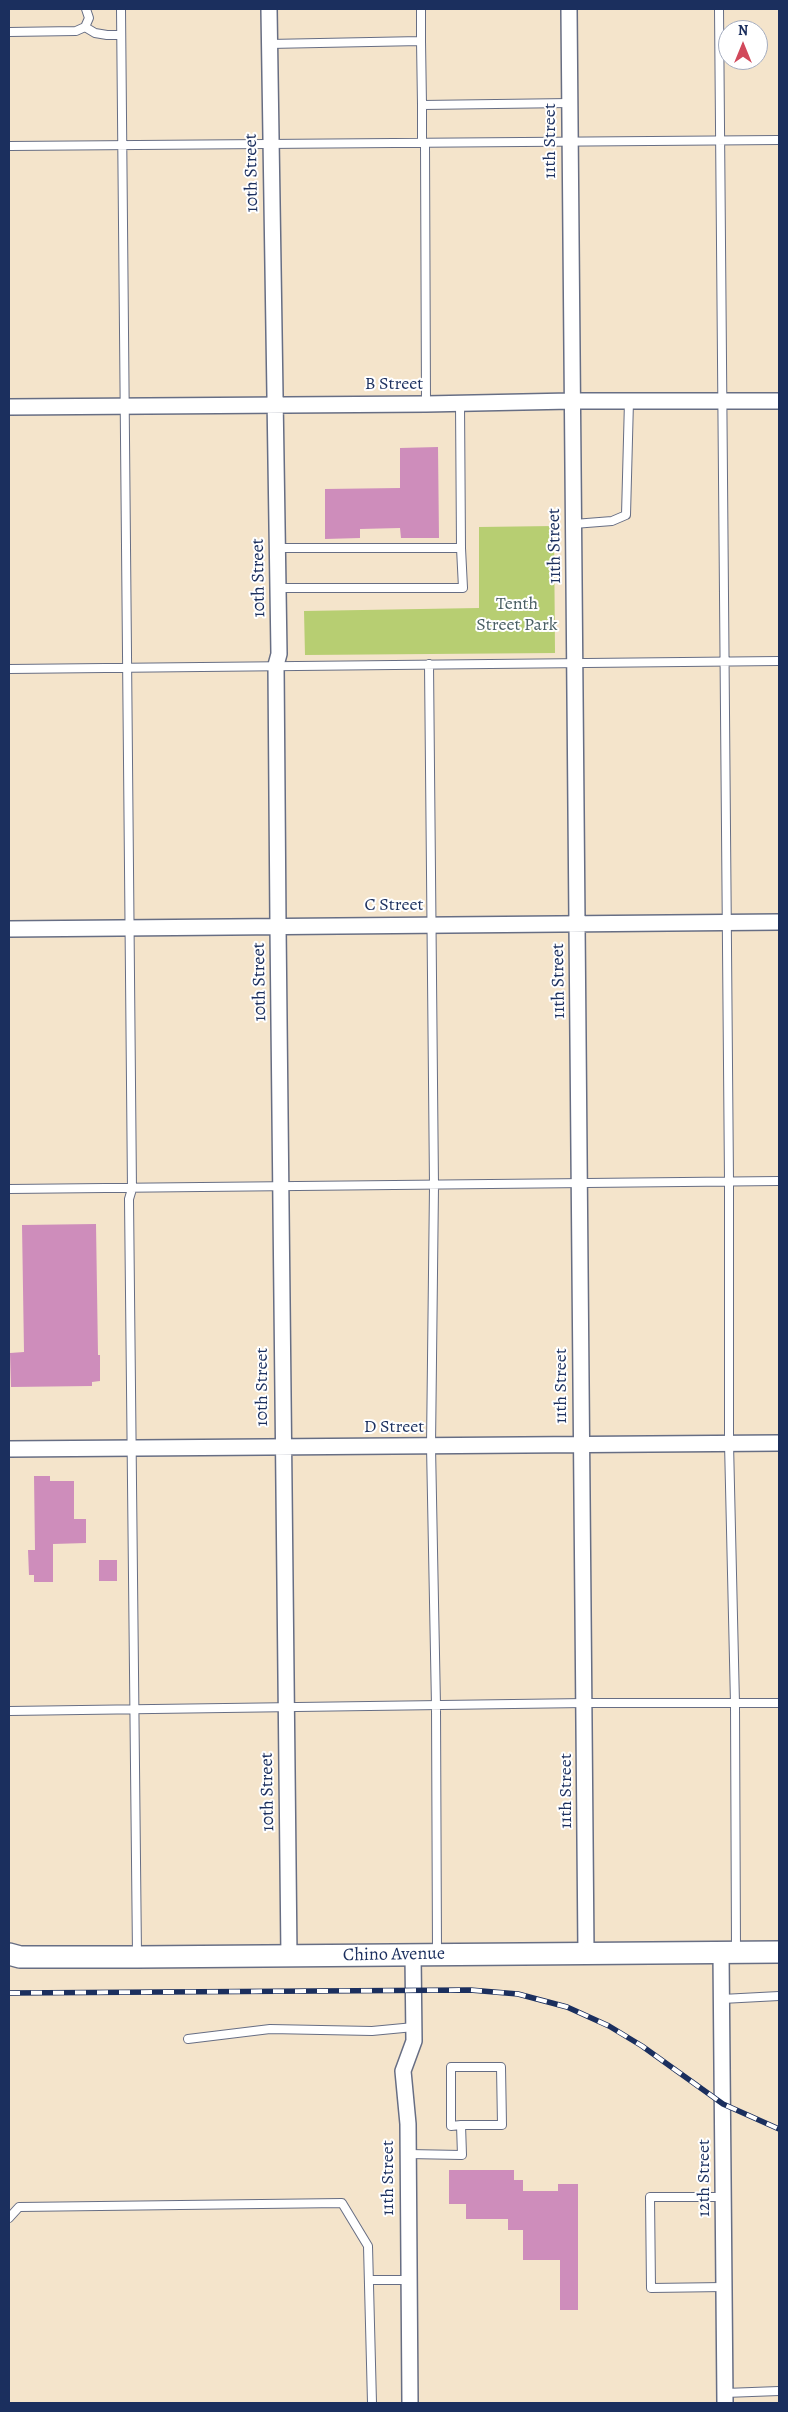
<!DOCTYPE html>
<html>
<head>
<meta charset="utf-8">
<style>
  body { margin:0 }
  #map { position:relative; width:788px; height:2412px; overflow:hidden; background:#f4e4cb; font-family:Alegreya,serif }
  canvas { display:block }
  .frame { position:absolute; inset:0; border:10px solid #1b2f5e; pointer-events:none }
  .north { position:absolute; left:718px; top:20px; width:50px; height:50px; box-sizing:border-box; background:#fff; border:1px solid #a4acbf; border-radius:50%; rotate:0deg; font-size:14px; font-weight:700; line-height:20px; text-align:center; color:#1b2f5e }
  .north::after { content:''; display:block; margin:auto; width:18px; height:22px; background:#d1495b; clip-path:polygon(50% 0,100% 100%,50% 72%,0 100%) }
</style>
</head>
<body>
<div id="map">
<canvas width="788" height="2412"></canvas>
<div class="frame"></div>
<div class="north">N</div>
</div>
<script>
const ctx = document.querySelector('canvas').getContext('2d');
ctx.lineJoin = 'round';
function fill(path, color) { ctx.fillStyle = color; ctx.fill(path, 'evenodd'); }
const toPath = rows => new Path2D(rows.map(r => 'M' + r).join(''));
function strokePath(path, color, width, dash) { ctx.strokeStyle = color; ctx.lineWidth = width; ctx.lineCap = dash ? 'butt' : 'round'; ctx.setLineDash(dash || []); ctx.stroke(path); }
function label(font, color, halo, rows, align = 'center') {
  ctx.font = font + ' Alegreya,serif'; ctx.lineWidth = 4; ctx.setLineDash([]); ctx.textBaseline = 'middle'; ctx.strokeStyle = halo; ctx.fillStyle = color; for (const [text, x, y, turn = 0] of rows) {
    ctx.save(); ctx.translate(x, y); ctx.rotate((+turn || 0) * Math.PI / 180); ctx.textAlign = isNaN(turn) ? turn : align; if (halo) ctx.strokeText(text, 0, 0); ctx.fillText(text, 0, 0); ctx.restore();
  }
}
fill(toPath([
  [554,526,555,653,305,655,304,611,479,608,479,527]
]), '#b7ce72');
fill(toPath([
  [438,447,439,538,401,538,400,528,360,529,360,538,325,539,325,489,400,488,400,448],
  [96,1224,98,1355,100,1355,100,1381,92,1382,92,1386,11,1387,10,1353,24,1352,22,1225],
  [34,1476,50,1476,50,1481,74,1481,74,1519,86,1519,86,1543,53,1544,53,1582,34,1582,34,1575,29,1575,28,1550,35,1550],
  [99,1560,117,1560,117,1581,99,1581],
  [449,2170,514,2170,514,2180,523,2180,523,2191,558,2191,558,2184,578,2184,578,2310,560,2310,560,2260,523,2260,523,2230,508,2230,508,2219,466,2219,466,2204,449,2204]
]), '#ce8dbb');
const lane = toPath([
  [121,9,132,1189,129,1199,137,1955],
  [719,9,729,1181,729,1443,735,1704,736,1951],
  [85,27,95,33,107,35,121,35],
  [9,32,76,31,85,27,89,18,86,9],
  [421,41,422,105,570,103],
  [269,44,421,41,421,9],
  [422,143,422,105],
  [425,143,426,404],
  [9,146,779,140],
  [460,403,461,548],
  [574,524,612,521,626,515,629,401],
  [278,548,461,548,463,588,278,588],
  [429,664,434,1186,431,1446,436,1706,437,1953],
  [9,669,779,661],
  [9,1189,779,1181],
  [9,1711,585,1703,779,1703],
  [722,1999,779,1996],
  [188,2039,270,2029,372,2031,414,2027],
  [408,2154,462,2155,461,2125,502,2125,501,2067,451,2067,451,2126,461,2125],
  [9,2218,19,2207,342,2203,368,2246,372,2403],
  [369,2280,409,2280],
  [724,2287,651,2288,650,2197,724,2197],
  [725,2393,779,2391]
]);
const street = toPath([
  [269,9,279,654,276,665,278,926,289,1956],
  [569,9,586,1953],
  [9,407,426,404,571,401,779,401],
  [9,929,779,922],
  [9,1449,779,1443],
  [721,1953,725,2403],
  [410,2403,408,2124,403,2071,414,2041,413,1955]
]);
const secondary = toPath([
  [9,1954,20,1957,137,1957,779,1952]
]);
strokePath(lane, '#676e84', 10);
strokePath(street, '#676e84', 18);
strokePath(secondary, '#676e84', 24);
strokePath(lane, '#fff', 8);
strokePath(street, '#fff', 15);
strokePath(secondary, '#fff', 21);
const rail = toPath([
  [9,1993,470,1990,518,1994,567,2007,609,2026,642,2046,723,2104,779,2129]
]);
strokePath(rail, '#1b2f5e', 5.5);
strokePath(rail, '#fff', 4, [11]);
label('18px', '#1b2f5e', '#fff', [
  ["11th Street",551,141,-90],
  ["10th Street",252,173,-91],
  ["B Street",394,385],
  ["11th Street",555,546,-91],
  ["10th Street",259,578,-91],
  ["C Street",394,906],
  ["11th Street",559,981,-91],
  ["10th Street",260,982,-91],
  ["11th Street",562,1386,-90],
  ["10th Street",263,1387,-90],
  ["D Street",394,1428],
  ["11th Street",567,1791,-90],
  ["10th Street",268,1792,-91],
  ["Chino Avenue",394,1955,-1],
  ["11th Street",389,2178,-90],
  ["12th Street",705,2178,-90]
]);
label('18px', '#4a5f64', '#fff', [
  ["Tenth",517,605],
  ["Street Park",517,626]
]);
</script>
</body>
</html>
